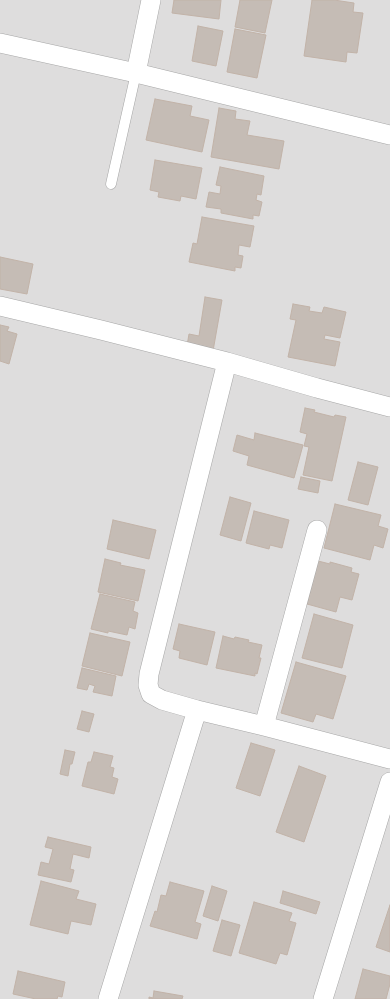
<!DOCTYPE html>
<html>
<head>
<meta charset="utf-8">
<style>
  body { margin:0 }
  canvas { display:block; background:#f0ece6 }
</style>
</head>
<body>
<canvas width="390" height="999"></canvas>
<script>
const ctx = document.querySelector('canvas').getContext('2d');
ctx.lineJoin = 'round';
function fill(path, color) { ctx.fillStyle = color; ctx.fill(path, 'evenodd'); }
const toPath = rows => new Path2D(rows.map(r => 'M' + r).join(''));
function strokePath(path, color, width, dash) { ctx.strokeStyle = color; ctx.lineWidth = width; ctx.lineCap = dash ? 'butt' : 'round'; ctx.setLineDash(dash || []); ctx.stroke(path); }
fill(toPath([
  [0,0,390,0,390,999,0,999]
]), '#dedddd');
const building = toPath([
  [174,0,221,0,219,19,172,13,174,0],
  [240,0,272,0,265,33,235,27,240,0],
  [312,0,334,0,354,3,353,12,363,13,357,53,347,52,346,62,304,56,312,0],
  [198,26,223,31,216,66,192,61,198,26],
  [235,29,266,35,257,78,227,72,235,29],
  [155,99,192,106,190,116,209,120,202,152,146,140,155,99],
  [219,108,236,111,235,119,250,121,247,135,284,141,279,169,211,157,219,108],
  [155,160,202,168,196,199,181,196,180,201,158,197,159,192,150,190,155,160],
  [220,167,264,176,261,195,257,194,256,200,262,202,259,216,253,215,253,219,221,213,221,209,206,207,209,192,220,194,221,186,216,185,220,167],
  [202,217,254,226,250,247,239,245,238,255,243,256,241,268,235,267,235,271,189,262,193,243,197,244,202,217],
  [0,257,33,264,27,294,0,289,0,257],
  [205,297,222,300,213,351,187,346,189,334,199,336,205,297],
  [293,304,310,307,309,311,322,313,324,307,346,312,340,338,325,335,324,339,340,342,335,366,288,357,296,320,290,319,293,304],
  [0,325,9,327,7,331,17,334,9,364,0,361,0,325],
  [305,408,315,410,314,412,334,417,335,415,346,417,332,481,303,475,309,447,304,446,307,434,300,432,305,408],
  [255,433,303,445,294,478,247,465,249,456,233,451,237,435,254,440,255,433],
  [358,462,378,467,368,505,348,500,358,462],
  [301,477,320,481,318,493,298,489,301,477],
  [230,497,251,503,241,541,220,535,230,497],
  [335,504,381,515,378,526,388,529,383,548,374,545,370,560,324,548,335,504],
  [254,511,289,520,282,548,270,545,269,549,246,543,254,511],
  [113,520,156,530,149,559,107,549,113,520],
  [105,559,121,563,120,565,145,570,138,601,98,592,105,559],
  [318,561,330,564,330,562,352,568,351,572,359,574,352,600,340,597,336,612,307,604,318,561],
  [100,594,135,602,133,611,138,613,135,629,129,627,127,635,108,631,108,633,91,629,100,594],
  [314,614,353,625,342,668,302,658,314,614],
  [179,624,215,632,207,665,179,658,180,651,173,649,179,624],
  [90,633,130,642,122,676,82,666,90,633],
  [223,636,234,639,235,637,249,640,248,642,262,645,259,658,261,658,257,674,255,673,255,676,216,668,223,636],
  [296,662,346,676,333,719,316,714,313,722,281,713,296,662],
  [82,668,116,676,112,696,93,692,95,686,89,684,87,690,77,688,82,668],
  [82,711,94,714,89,732,77,729,82,711],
  [251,743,275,750,260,796,236,788,251,743],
  [65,750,75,752,72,764,70,764,68,776,60,774,65,750],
  [94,752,113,756,110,767,114,768,112,777,118,779,114,794,82,786,88,762,91,762,94,752],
  [299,766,326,776,304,842,276,832,299,766],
  [48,837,91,847,89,858,73,854,70,869,74,870,71,882,38,875,41,862,49,864,53,849,45,847,48,837],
  [41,881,79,891,76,899,96,904,91,925,71,921,68,934,30,925,41,881],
  [170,882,204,891,195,922,201,924,197,939,150,926,155,911,157,912,161,895,166,896,170,882],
  [212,886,227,891,218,921,203,916,212,886],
  [283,891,320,902,316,914,280,903,283,891],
  [254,902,292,913,289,921,296,923,287,955,280,953,276,964,239,953,254,902],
  [390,905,390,952,376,947,390,905],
  [222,920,240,925,231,956,213,951,222,920],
  [363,969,390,976,390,984,386,999,355,999,363,969],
  [18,971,65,982,62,997,58,996,57,999,36,999,13,994,18,971],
  [154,991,183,996,182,999,149,999,149,997,153,998,154,991]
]);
fill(building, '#c5bcb5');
strokePath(building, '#c2b3a8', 1);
const service = toPath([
  [111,184,136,73]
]);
const minor = toPath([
  [0,43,136,73,390,135],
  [136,73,151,0],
  [0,306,101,330,227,362,317,388,390,407],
  [227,362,149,674,148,685,151,694,162,700,197,710,264,726,390,759],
  [264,726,317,530],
  [108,999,197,710],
  [323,999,390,782]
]);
strokePath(service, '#a7a7a7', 11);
strokePath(minor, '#a7a7a7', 20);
strokePath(service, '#fff', 10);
strokePath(minor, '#fff', 19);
</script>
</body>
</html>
